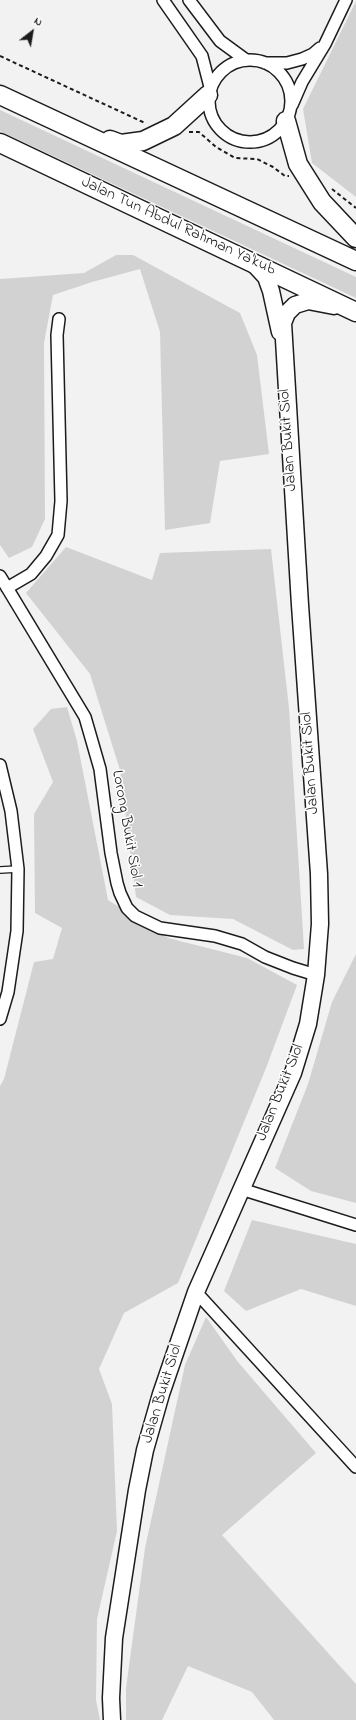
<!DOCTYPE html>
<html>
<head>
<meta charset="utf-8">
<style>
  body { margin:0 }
  #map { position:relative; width:356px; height:1720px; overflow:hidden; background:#f2f2f2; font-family:"Indie Flower",sans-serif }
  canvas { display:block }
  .north { position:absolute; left:12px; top:12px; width:40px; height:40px; -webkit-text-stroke:3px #fff; paint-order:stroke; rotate:31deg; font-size:11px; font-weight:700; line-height:16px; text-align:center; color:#1c1c1c }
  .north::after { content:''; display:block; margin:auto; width:14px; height:18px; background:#1c1c1c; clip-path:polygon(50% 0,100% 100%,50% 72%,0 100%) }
</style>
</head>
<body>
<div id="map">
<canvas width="356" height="1720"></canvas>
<div class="north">N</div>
</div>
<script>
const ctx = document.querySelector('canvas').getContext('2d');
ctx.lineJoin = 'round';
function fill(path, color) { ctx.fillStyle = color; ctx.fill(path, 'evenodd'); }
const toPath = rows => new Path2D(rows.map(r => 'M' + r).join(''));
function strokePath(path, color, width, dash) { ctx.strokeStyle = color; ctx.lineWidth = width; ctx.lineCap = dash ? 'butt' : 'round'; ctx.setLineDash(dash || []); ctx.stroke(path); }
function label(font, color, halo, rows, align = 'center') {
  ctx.font = font + ' "Indie Flower",sans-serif'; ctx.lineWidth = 3; ctx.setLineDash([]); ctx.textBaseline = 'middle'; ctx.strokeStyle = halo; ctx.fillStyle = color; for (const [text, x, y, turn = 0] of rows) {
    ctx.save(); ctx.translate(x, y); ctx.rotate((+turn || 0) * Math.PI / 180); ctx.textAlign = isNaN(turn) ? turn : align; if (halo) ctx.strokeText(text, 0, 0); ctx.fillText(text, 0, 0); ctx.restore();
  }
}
fill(toPath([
  [356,1,356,197,312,163,303,109],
  [0,110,356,277,356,298,0,131],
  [116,255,133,255,240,313,257,355,269,454,220,461,210,523,165,530,160,332,140,269,92,282,53,295,44,343,45,519,32,547,9,558,0,545,0,279,84,273],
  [66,547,152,580,160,553,271,549,289,708,304,949,293,950,233,919,170,915,136,897,120,770,90,674,26,593],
  [67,707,77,741,108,900,168,938,247,958,297,985,266,1068,178,1283,124,1313,99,1369,112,1404,117,1531,97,1619,96,1700,100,1720,0,1720,0,1086,4,1079,34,962,53,959,62,928,35,913,34,814,53,782,33,729,51,709],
  [356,954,356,1203,311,1191,275,1168,308,1084,332,1002],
  [252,1220,356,1244,356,1306,301,1289,246,1311,224,1291],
  [206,1317,238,1362,316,1453,222,1535,356,1684,356,1720,274,1720,252,1692,188,1666,162,1720,126,1720,126,1688,145,1548,185,1365]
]), '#d2d2d2');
const lane = toPath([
  [0,870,18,869]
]);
const street = toPath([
  [163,0,202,56,210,87],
  [189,0,220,41,246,60],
  '209 101a41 41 0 1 1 82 0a41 41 0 1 1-82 0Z',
  [265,63,287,63,302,59,313,54,320,48],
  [292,105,302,82,325,44,346,0],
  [0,576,85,717,100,769,111,853,117,883,120,893,127,908,135,916,160,928,215,936,242,944,265,957,293,968,316,975],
  [7,588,31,574,46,556,58,535,61,501,57,335,59,319],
  [0,765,11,811,18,869,17,931,8,992,0,1019],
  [241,1189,356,1225],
  [196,1292,356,1467]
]);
const secondary = toPath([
  [254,264,266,277,271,291,280,332],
  [112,1720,111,1698,114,1638,137,1490,145,1450,161,1394,196,1292,293,1073,308,1024,316,975,320,924,319,874,300,605,283,323,287,313,295,305,308,301,334,306]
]);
const primary = toPath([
  [0,95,356,261],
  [286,121,298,164,322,202,356,238],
  [110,140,121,144,143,141,174,126,208,95],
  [0,143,356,312]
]);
strokePath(lane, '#1c1c1c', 8);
strokePath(street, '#1c1c1c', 14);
strokePath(secondary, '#1c1c1c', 19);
strokePath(primary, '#1c1c1c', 21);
strokePath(toPath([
  [0,56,145,123],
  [189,132,199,132,216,147,235,158,257,159,273,167,285,176,289,176],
  [332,189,356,208]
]), '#1c1c1c', 2, [4, 3]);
strokePath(lane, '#fff', 5.5);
strokePath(street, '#fff', 11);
strokePath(secondary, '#fff', 16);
strokePath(primary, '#fff', 18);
label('16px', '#1c1c1c', '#fff', [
  ["Jalan Tun Abdul Rahman Ya'kub",178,227,25],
  ["Jalan Bukit Siol",289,440,-94],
  ["Jalan Bukit Siol",311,763,-94],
  ["Lorong Bukit Siol 1",126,829,80],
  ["Jalan Bukit Siol",281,1093,-68],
  ["Jalan Bukit Siol",163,1394,-73]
]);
</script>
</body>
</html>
